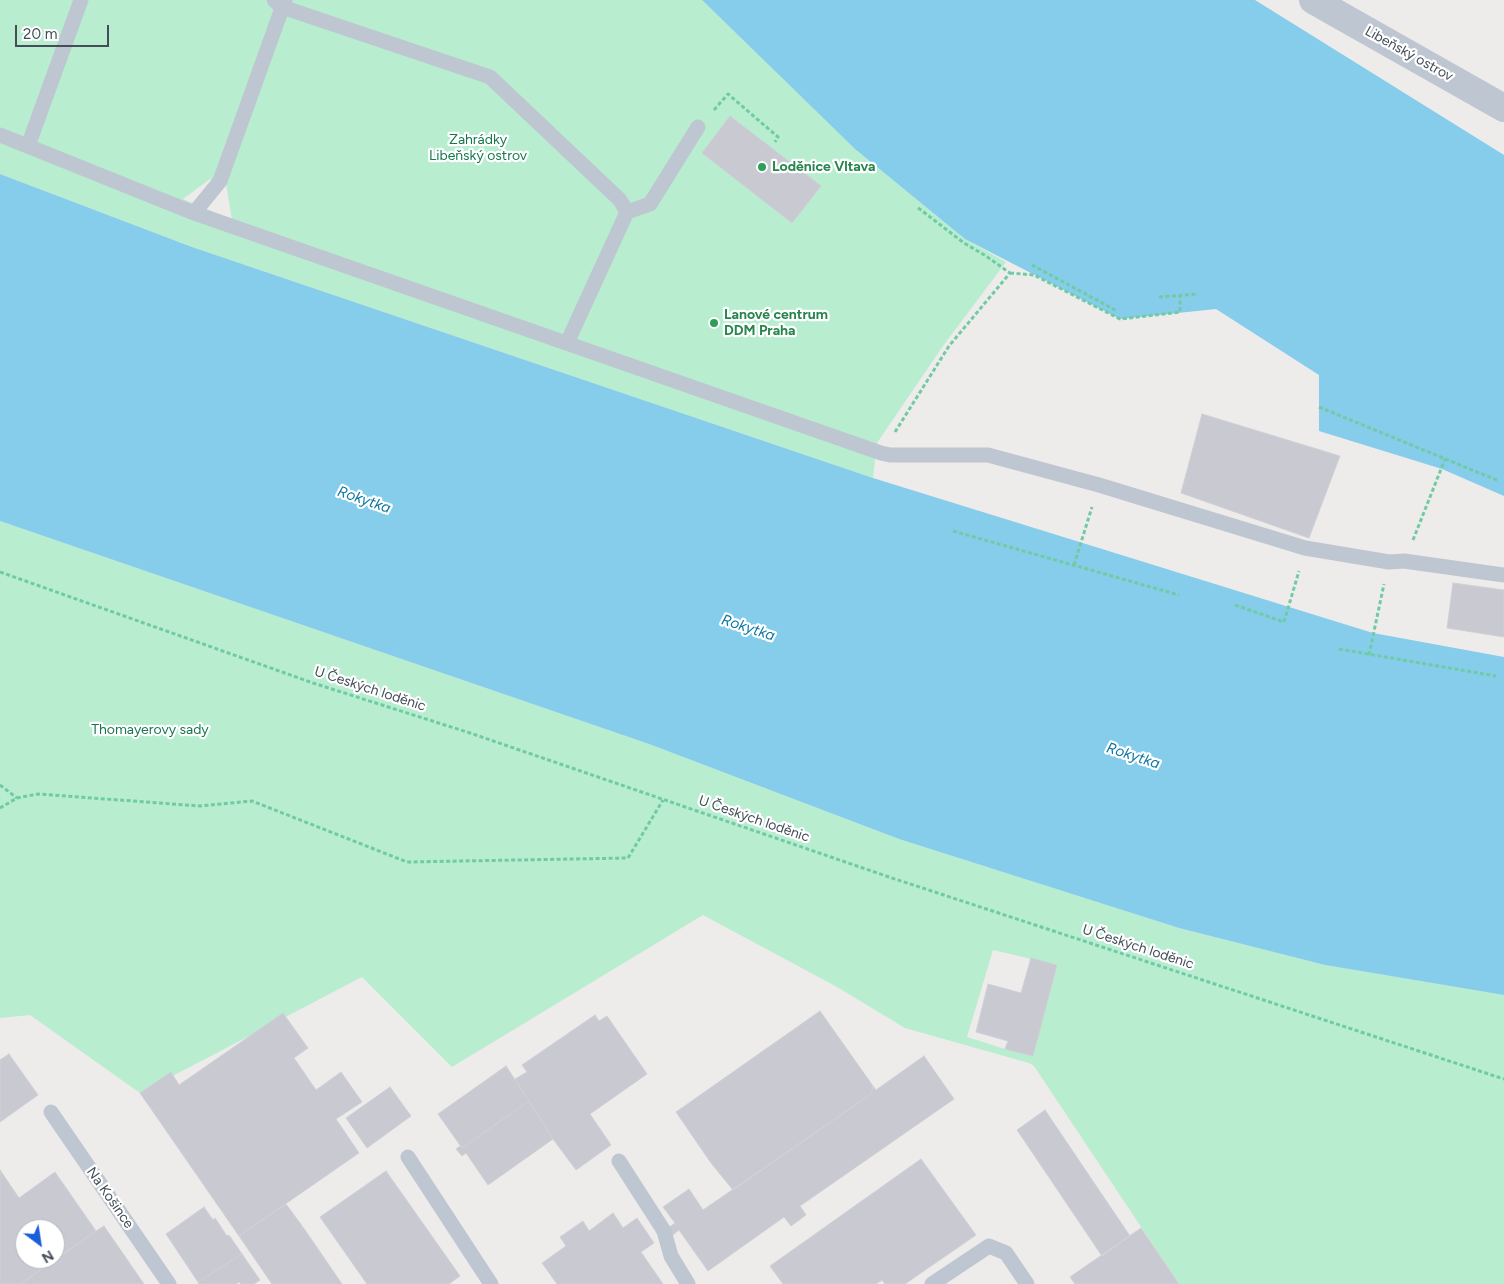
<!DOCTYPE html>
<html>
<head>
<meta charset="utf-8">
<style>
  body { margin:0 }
  #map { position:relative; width:1504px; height:1284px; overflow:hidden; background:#eeebeb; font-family:Figtree,sans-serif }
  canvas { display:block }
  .north { position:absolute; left:15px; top:1219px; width:50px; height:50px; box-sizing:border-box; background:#fff; border:1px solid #b4b8bc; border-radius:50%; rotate:149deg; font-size:14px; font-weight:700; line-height:20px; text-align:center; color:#444d58 }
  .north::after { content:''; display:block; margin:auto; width:18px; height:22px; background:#195fda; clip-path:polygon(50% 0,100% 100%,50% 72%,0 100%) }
  .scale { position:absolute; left:15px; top:25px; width:94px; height:22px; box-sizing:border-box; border:2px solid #444d58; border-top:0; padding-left:6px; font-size:15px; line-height:18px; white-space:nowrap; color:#444d58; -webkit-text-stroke:4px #fff; paint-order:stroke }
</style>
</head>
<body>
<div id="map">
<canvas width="1504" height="1284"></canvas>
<div class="north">N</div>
<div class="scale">20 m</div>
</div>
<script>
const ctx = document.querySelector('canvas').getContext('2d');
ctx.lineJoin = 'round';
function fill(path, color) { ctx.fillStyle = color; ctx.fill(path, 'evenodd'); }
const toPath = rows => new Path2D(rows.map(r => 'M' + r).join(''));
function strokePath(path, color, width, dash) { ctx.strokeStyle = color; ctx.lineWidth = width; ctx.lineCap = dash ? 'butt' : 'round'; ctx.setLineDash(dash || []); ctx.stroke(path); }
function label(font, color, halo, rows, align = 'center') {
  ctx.font = font + ' Figtree,sans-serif'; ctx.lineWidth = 4.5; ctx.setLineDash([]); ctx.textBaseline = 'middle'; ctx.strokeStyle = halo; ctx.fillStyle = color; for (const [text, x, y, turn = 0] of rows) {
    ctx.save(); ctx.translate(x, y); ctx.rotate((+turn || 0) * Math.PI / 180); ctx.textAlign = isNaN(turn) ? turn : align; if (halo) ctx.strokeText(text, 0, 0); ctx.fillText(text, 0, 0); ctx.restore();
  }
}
fill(toPath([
  [0,0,702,0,855,149,965,239,1006,262,943,346,877,443,873,478,192,247,0,174],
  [210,179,226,184,232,220,183,199],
  [0,521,649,744,899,839,1179,928,1325,965,1504,995,1504,1284,1179,1284,1034,1066,1029,1063,905,1028,837,987,703,915,452,1067,362,977,140,1093,30,1015,0,1018],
  [993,950,1057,965,1005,1049,967,1037]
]), '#b8edd0');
fill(toPath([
  [702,0,1255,0,1504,155,1504,496,1442,469,1319,431,1319,375,1216,309,1120,319,965,239,855,149],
  [0,174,192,247,873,478,1373,633,1504,657,1504,995,1325,965,1179,928,899,839,649,744,0,521]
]), '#85cdea');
const building = toPath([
  [730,116,821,186,792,223,702,153,730,116],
  [1202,414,1340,456,1309,538,1181,493,1202,414],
  [1453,583,1504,590,1504,637,1447,628,1453,583],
  [1031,958,1057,965,1033,1056,1005,1049,1008,1041,976,1032,988,984,1021,993,1031,958],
  [820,1011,873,1086,871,1094,733,1190,711,1163,676,1112,820,1011],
  [283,1013,308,1048,294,1058,316,1090,341,1072,362,1102,336,1119,359,1153,239,1236,140,1093,171,1072,179,1085,283,1013],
  [595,1015,599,1021,607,1016,647,1074,590,1114,611,1145,576,1170,553,1139,515,1079,527,1072,522,1065,595,1015],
  [9,1054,38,1095,0,1122,0,1060,9,1054],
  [924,1056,954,1099,800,1206,806,1215,791,1226,784,1217,708,1271,679,1230,673,1235,668,1228,675,1223,663,1207,689,1189,703,1210,871,1094,873,1086,876,1090,924,1056],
  [506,1066,529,1101,462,1148,438,1114,506,1066],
  [390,1087,411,1116,367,1148,346,1118,390,1087],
  [529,1101,553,1139,488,1185,466,1153,462,1156,456,1149,460,1146,462,1148,529,1101],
  [1045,1110,1130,1236,1102,1256,1017,1130,1045,1110],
  [921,1159,976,1235,905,1284,885,1284,882,1280,876,1284,783,1284,770,1266,921,1159],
  [0,1170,19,1198,55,1172,96,1231,20,1284,0,1284,0,1170],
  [25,1229,55,1229,55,1259,25,1259,25,1229],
  [386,1171,460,1276,449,1284,367,1284,320,1217,386,1171],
  [286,1204,305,1230,342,1284,272,1284,239,1236,286,1204],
  [204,1207,213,1220,215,1218,227,1236,229,1235,242,1254,198,1282,166,1234,204,1207],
  [613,1213,623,1228,637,1218,654,1243,641,1252,663,1284,557,1284,542,1263,566,1246,560,1237,583,1221,589,1231,613,1213],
  [104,1226,144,1284,20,1284,96,1231,104,1226],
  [1141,1228,1179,1284,1075,1284,1070,1277,1141,1228],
  [242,1254,260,1280,254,1284,241,1284,239,1282,236,1284,199,1284,198,1282,242,1254]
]);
fill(building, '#c8c9d1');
strokePath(building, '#cfd1d7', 1);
strokePath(toPath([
  [714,110,728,94,778,137,775,142],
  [1032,265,1117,311],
  [1010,273,1034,275,1120,319,1180,312,1180,295],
  [1159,297,1198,294],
  [1319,407,1499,481],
  [895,432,949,346,1010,273,986,256,964,243,917,207],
  [953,531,1179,595],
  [1413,540,1445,459],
  [1074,565,1092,507],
  [0,572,313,683,470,733,889,877,1504,1079],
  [1235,605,1284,622,1299,571],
  [1339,649,1496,676],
  [1369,655,1384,584],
  [0,785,17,798],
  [0,808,17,798,38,794,200,806,252,801,407,862,628,858,663,800]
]), '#70cba5', 3, [4, 2.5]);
strokePath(toPath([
  [274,0,282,7,490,77,620,200,627,212,567,343],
  [0,135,194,213,881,453,890,455,988,455,1099,485,1305,548,1389,562,1404,561,1504,575],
  [28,146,81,0],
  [627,212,650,204,698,127],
  [194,213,220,181,285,0],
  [51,1112,169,1284],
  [408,1157,491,1284],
  [619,1161,664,1231,671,1256,688,1284],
  [932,1284,989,1246,1006,1253,1027,1284]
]), '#bec6d1', 15);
strokePath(toPath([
  [1313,0,1504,108]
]), '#bec6d1', 28);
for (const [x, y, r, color] of [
  [762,167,5,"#2e9e5b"],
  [714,323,5,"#2e9e5b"]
]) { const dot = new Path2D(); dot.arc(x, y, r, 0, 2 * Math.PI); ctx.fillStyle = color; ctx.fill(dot); strokePath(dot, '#fff', 2); }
label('14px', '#444d58', '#fff', [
  ["Libeňský ostrov",1409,54,29],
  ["U Českých loděnic",370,689,18],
  ["U Českých loděnic",754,819,19],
  ["U Českých loděnic",1138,947,18],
  ["Na Košince",110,1198,55]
]);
label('14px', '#16774e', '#fff', [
  ["Zahrádky",478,140],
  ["Libeňský ostrov",478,156],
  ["Thomayerovy sady",150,730]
]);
label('bold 14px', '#27864d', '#fff', [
  ["Loděnice Vltava",772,167],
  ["Lanové centrum",724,315],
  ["DDM Praha",724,331]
], 'left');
label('italic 15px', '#0d78a2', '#fff', [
  ["Rokytka",364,500,19],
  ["Rokytka",748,628,18],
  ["Rokytka",1133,756,18]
]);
</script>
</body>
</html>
